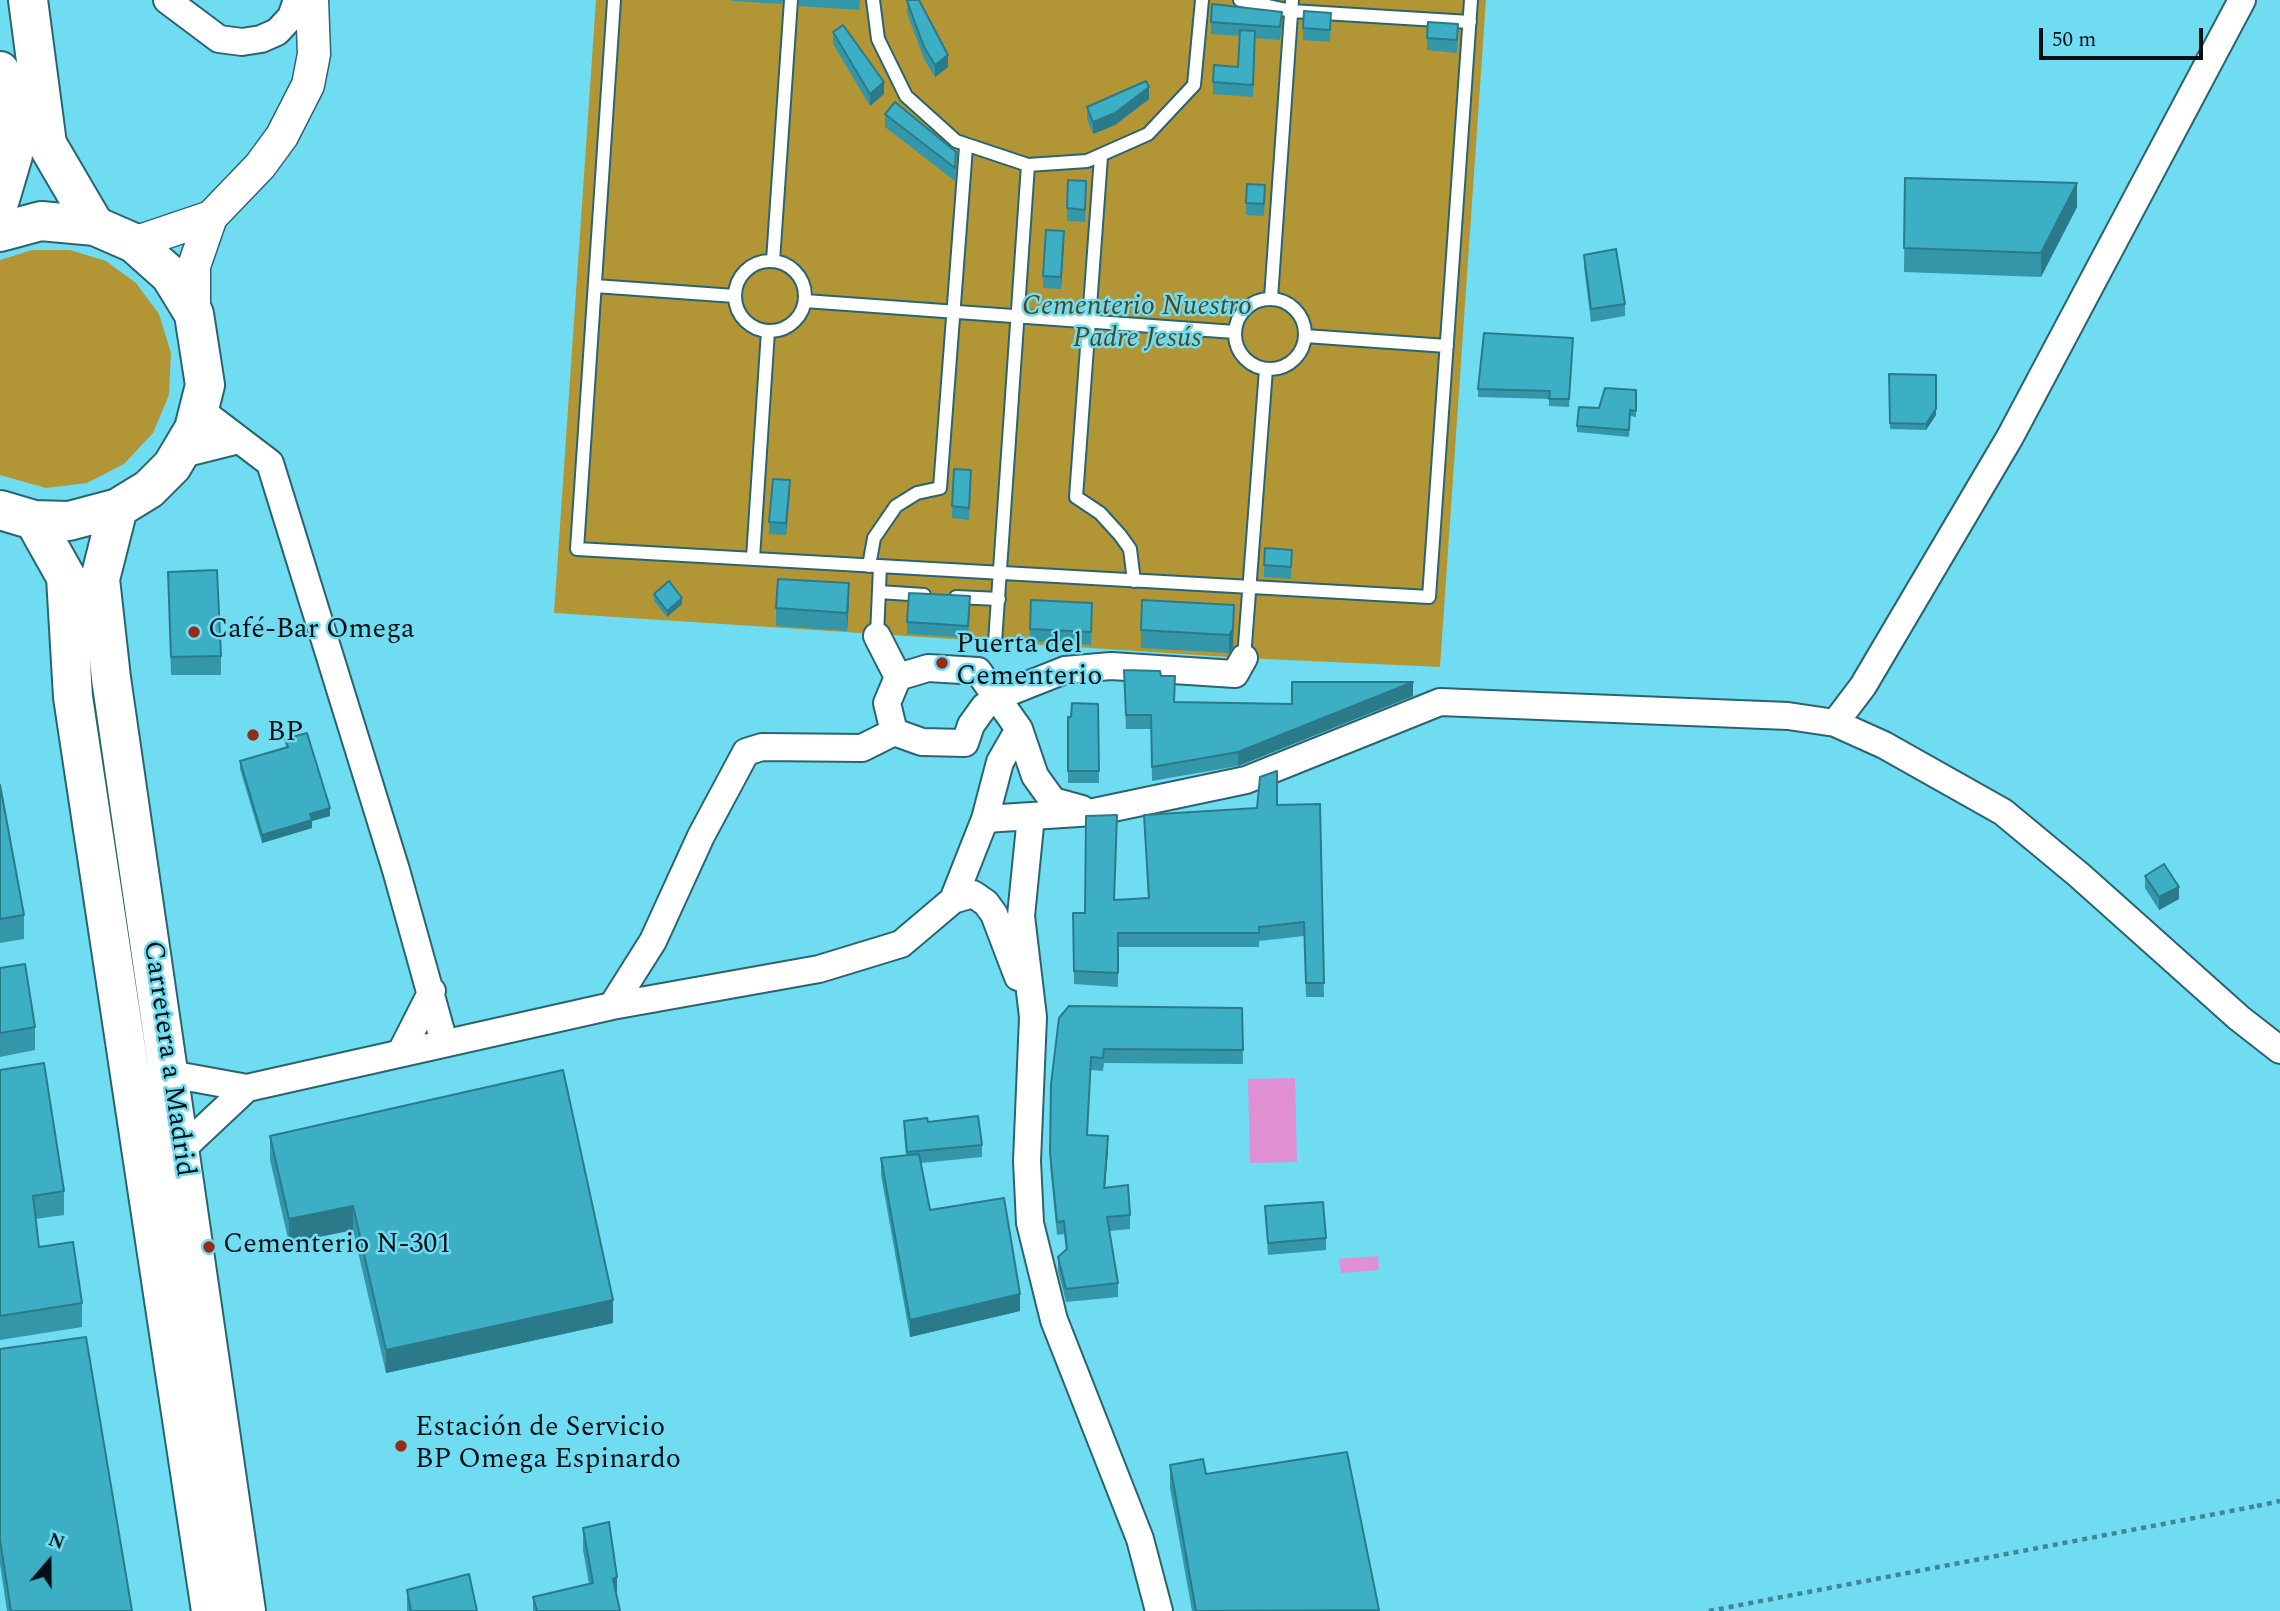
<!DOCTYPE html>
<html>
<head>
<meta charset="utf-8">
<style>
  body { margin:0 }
  #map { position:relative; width:2280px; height:1611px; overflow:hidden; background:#6fdcf2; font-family:Spectral,serif }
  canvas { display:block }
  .north { position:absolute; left:14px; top:1527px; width:70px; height:70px; -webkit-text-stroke:5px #6fdcf2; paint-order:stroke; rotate:20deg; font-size:19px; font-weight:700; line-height:28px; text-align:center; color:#000f14 }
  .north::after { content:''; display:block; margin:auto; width:24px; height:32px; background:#000f14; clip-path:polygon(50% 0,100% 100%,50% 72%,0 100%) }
  .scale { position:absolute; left:2039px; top:28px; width:164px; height:32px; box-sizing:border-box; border:4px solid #000f14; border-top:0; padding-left:9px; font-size:21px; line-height:24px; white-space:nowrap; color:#000f14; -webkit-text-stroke:5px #6fdcf2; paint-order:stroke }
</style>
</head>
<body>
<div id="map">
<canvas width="2280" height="1611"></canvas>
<div class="north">N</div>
<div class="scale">50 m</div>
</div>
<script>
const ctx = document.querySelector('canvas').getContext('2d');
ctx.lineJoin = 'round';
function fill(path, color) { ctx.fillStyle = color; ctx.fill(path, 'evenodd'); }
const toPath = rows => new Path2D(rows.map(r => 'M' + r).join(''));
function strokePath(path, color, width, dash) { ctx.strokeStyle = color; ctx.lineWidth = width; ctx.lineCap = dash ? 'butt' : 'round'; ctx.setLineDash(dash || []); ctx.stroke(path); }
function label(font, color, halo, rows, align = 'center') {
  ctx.font = font + ' Spectral,serif'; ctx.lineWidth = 5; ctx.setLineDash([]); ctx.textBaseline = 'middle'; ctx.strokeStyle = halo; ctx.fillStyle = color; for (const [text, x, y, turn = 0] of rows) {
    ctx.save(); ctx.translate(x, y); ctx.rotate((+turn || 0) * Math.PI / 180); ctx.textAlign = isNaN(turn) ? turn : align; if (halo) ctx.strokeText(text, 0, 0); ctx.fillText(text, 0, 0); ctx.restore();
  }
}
fill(toPath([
  [596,0,1486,0,1440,667,1244,658,554,613],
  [32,250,70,250,106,261,136,283,159,314,171,353,169,395,153,433,124,464,87,483,46,488,0,475,0,260]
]), '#b29635');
fill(toPath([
  [1295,1078,1297,1162,1250,1163,1248,1079],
  [1378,1256,1379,1270,1341,1273,1339,1259]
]), '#e08fd3');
const service = toPath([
  [614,0,577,549,1429,597,1471,0],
  [873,0,878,39,906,96,956,141,1028,165,1087,161,1148,134,1194,85,1202,0],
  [1240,0,1291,11,1470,22],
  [1101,157,1076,497,1100,513,1120,535,1130,549,1134,581],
  '735 296a35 35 0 1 1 70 0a35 35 0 1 1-70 0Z',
  [773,261,791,0],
  [595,286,735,296],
  [1271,298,1292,0],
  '1235 334a35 35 0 1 1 70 0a35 35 0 1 1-70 0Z',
  [805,301,1235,332],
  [1305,336,1447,346],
  [753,558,768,331],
  [869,566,874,538,896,506,917,493,940,488,966,147],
  [879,592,924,595],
  [956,597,999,599],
  [877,636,880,566],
  [995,642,1028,165],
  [1244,658,1266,369]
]);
const minor = toPath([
  [167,0,219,39,242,42,261,39,277,32,291,17,297,0],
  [199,409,270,463,396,870,444,1042],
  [179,455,239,440],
  [877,636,898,677,887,703,894,732],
  [1835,723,1863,686,2010,437,2242,0],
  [1019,729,1035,776,1053,801,1082,809],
  [1031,816,1021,916,1033,1017,1027,1161,1030,1223,1054,1320,1140,1539,1159,1611],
  [985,819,1094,812,1246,780,1440,702,1788,716,1835,723,1884,745,2003,812,2079,875,2239,1018,2280,1050],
  [953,900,973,894,986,903,994,914,1018,977],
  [612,1006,653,941,701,836,746,752,762,747,862,748,894,732,922,742,965,743,971,725,984,707,997,697,1065,670,1111,666,1235,674,1244,658],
  [401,1052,432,991],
  [170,1074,247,1088,612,1006,819,969,901,944,953,900,985,819,1000,762,1019,729,978,671,928,668,898,677],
  [181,1150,247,1088]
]);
const tertiary = toPath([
  [134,243,211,217],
  [194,314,194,266,211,217,260,166,282,136,308,85,314,54,312,0]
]);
const primary = toPath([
  [28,0,47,144,95,226],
  [0,71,13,155,0,199],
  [0,232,41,221,95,226,134,243,170,275,194,314,205,385,194,429,172,466,149,489,118,508,69,521,34,520,0,510],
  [118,508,100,579,111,678,246,1611],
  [34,520,66,577,73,697,211,1611]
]);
strokePath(service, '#2a6470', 16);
strokePath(minor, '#2a6470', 30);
strokePath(tertiary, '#2a6470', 35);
strokePath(primary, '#2a6470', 42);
strokePath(toPath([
  [2257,1506,2280,1501],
  [1709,1611,2257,1506]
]), '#408695', 4.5, [5, 5]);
strokePath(service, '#fff', 12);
strokePath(minor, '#fff', 26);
strokePath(tertiary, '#fff', 32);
strokePath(primary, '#fff', 38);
fill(toPath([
  [732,0,783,0,782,4,732,1],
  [799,0,860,0,859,10,799,6],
  [907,1,948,67,935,77,924,59,907,13],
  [1211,22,1282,24,1280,40,1255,38,1253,97,1213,94,1213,82,1238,67,1240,36,1211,34],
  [1331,25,1330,42,1303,40,1303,28],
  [833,32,884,94,870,106,833,44],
  [1458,36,1457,53,1427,50,1427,38],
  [1149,99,1115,125,1093,134,1087,119,1087,107],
  [885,114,956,164,955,181,885,127],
  [1905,178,2077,207,2041,277,1904,272],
  [1247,184,1265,197,1264,216,1246,215],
  [1086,194,1085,222,1067,221,1067,208],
  [1064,243,1061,289,1043,288,1043,276],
  [1584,255,1625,304,1625,316,1591,322,1584,267],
  [1573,346,1569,407,1549,406,1549,399,1478,397,1478,389],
  [1889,374,1936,375,1936,415,1926,430,1890,429],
  [1636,390,1636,417,1630,416,1629,437,1577,432,1577,426],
  [971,482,969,520,952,518,952,506],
  [790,492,786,535,769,534,769,522],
  [1292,562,1291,579,1264,577,1264,565],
  [168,572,221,656,221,675,171,675],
  [654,594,682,604,667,617,654,601],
  [849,601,847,631,776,626,776,608],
  [970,608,968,638,907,634,907,622],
  [1092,615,1091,645,1030,641,1030,629],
  [1234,623,1233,647,1229,653,1141,648,1141,630],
  [1124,670,1175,702,1292,704,1413,696,1238,766,1152,781,1151,729,1126,729],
  [1098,704,1099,783,1068,783,1068,717,1071,717],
  [285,739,330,816,312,821,312,828,262,843,240,769,240,761,286,747],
  [0,785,24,915,24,939,0,943],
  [1320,804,1324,997,1306,997,1304,936,1259,941,1259,947,1118,947,1118,987,1074,984,1073,913,1085,913,1115,900,1148,898,1144,815,1257,808,1277,805],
  [2145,876,2179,899,2159,910,2145,888],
  [0,968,35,1027,35,1050,0,1057],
  [1242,1008,1243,1064,1104,1063,1103,1071,1091,1070,1087,1135,1108,1150,1105,1187,1130,1215,1130,1229,1109,1231,1118,1283,1118,1297,1066,1302,1058,1271,1058,1257,1066,1250,1064,1234,1057,1235,1050,1166,1051,1084,1059,1018],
  [0,1070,64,1191,64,1215,35,1219,39,1247,82,1303,82,1327,0,1340],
  [904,1121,928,1122,982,1145,982,1157,921,1163,930,1210,1020,1311,910,1337,881,1175,881,1158,906,1155,904,1133],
  [270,1136,613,1323,386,1373,353,1230,289,1243,270,1160],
  [1265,1206,1326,1238,1326,1250,1268,1255],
  [0,1349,132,1611,7,1611,0,1564],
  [1170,1465,1379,1611,1192,1611,1170,1488],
  [583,1528,617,1599,620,1611,533,1611,533,1597,589,1584,583,1550],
  [407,1590,477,1611,407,1611]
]), '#3496a9');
fill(toPath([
  [948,55,948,67,935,77,935,65],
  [884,82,884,94,870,106,870,94],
  [1149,87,1149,99,1115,125,1093,134,1093,122],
  [2077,183,2077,207,2041,277,2041,253],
  [1064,231,1064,243,1061,289,1061,277],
  [1936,409,1936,415,1926,430,1926,424],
  [790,480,790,492,786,535,786,523],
  [849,583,849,601,847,631,847,613],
  [682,598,682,604,667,617,667,611],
  [1234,605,1233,647,1229,653,1229,635],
  [1413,682,1413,696,1238,766,1238,752],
  [330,808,330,816,312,821,312,828,262,843,262,835,310,814],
  [2179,887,2179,899,2159,910,2159,897],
  [1108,1136,1108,1150,1104,1201,1104,1188],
  [353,1206,353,1230,289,1243,289,1219],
  [1020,1294,1020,1311,910,1337,910,1320],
  [613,1300,613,1323,386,1373,386,1350],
  [617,1577,617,1600,613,1579]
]), '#2b7a8a');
const building = toPath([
  [909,0,919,0,948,55,935,65,924,47,907,1,909,0],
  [1212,4,1282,12,1280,27,1211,22,1212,4],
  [1304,11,1331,13,1330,30,1303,28,1304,11],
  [1428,22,1458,24,1457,40,1427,38,1428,22],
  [843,25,884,82,870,94,833,32,843,25],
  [1240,30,1255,31,1253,85,1213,82,1214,65,1238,67,1240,30],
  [1146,81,1149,87,1115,113,1093,122,1087,107,1146,81],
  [895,102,956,152,955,168,885,114,895,102],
  [1905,178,2077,183,2041,253,1904,248,1905,178],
  [1068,180,1086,181,1085,210,1067,208,1068,180],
  [1247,184,1265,185,1264,204,1246,203,1247,184],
  [1046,230,1064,231,1061,277,1043,276,1046,230],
  [1616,249,1625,304,1591,309,1584,255,1616,249],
  [1484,333,1573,338,1569,399,1549,399,1550,391,1478,389,1484,333],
  [1889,374,1936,375,1936,409,1926,424,1890,423,1889,374],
  [1605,388,1636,390,1636,411,1630,410,1629,430,1577,426,1579,407,1599,408,1605,388],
  [954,469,971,470,969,508,952,506,954,469],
  [773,479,790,480,786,523,769,522,773,479],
  [1265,548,1292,550,1291,567,1264,565,1265,548],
  [217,570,221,656,171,657,168,572,217,570],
  [778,579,849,583,847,613,776,608,778,579],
  [669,581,682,598,667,611,654,594,669,581],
  [909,593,970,596,968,626,907,622,909,593],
  [1031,600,1092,603,1091,632,1030,629,1031,600],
  [1142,600,1234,605,1233,629,1229,635,1141,630,1142,600],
  [1124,670,1160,671,1161,676,1175,676,1174,702,1292,704,1292,682,1413,682,1238,752,1152,767,1151,715,1126,715,1124,670],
  [1072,703,1098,704,1099,771,1068,771,1068,717,1071,717,1072,703],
  [307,733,330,808,310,814,312,820,262,835,240,761,288,747,285,739,307,733],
  [1277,771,1277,805,1320,804,1324,983,1306,983,1304,922,1259,927,1259,933,1118,933,1118,973,1074,971,1073,913,1085,913,1086,816,1117,815,1114,900,1149,898,1144,815,1257,808,1260,777,1277,771],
  [0,785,24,915,0,919,0,785],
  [2164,864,2179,887,2159,897,2145,876,2164,864],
  [25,964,35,1027,0,1033,0,968,25,964],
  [1069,1006,1242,1008,1243,1050,1104,1049,1103,1058,1091,1057,1087,1135,1108,1136,1104,1188,1128,1185,1130,1215,1107,1217,1118,1283,1066,1289,1058,1257,1067,1249,1064,1221,1057,1222,1050,1152,1051,1084,1059,1018,1069,1006],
  [44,1063,64,1191,33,1196,39,1247,73,1242,82,1303,0,1316,0,1070,44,1063],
  [563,1070,613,1300,386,1350,353,1206,289,1219,270,1136,563,1070],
  [978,1116,982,1145,907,1152,904,1121,927,1118,928,1122,978,1116],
  [919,1154,930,1210,1004,1198,1020,1294,910,1320,881,1158,919,1154],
  [1323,1202,1326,1238,1268,1243,1265,1206,1323,1202],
  [86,1337,132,1611,11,1611,0,1540,0,1349,86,1337],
  [1347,1452,1379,1610,1196,1611,1170,1465,1203,1459,1206,1474,1347,1452],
  [609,1522,617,1577,613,1579,620,1611,537,1611,533,1597,593,1583,583,1528,609,1522],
  [469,1574,477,1611,411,1611,407,1590,469,1574]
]);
fill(building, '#3dafc5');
strokePath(building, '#2b7a8a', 2);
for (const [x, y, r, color] of [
  [194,632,7,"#952c18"],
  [942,663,7,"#952c18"],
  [253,735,7,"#952c18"],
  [209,1247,7,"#952c18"],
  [401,1446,7,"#952c18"]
]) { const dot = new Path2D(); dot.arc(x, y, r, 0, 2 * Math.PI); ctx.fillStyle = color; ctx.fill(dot); strokePath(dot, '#6fdcf2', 2.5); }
label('italic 28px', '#54471b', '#6fdcf2', [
  ["Cementerio Nuestro",1137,309],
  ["Padre Jesús",1137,341]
]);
label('28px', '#000f14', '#6fdcf2', [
  ["Café-Bar Omega",208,632],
  ["Puerta del",956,647],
  ["Cementerio",956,679],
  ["BP",267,735],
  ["Cementerio N-301",223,1247],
  ["Estación de Servicio",415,1430],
  ["BP Omega Espinardo",415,1462]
], 'left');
label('28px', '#000f14', '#6fdcf2', [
  ["Carretera a Madrid",167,1059,82]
]);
</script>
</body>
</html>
